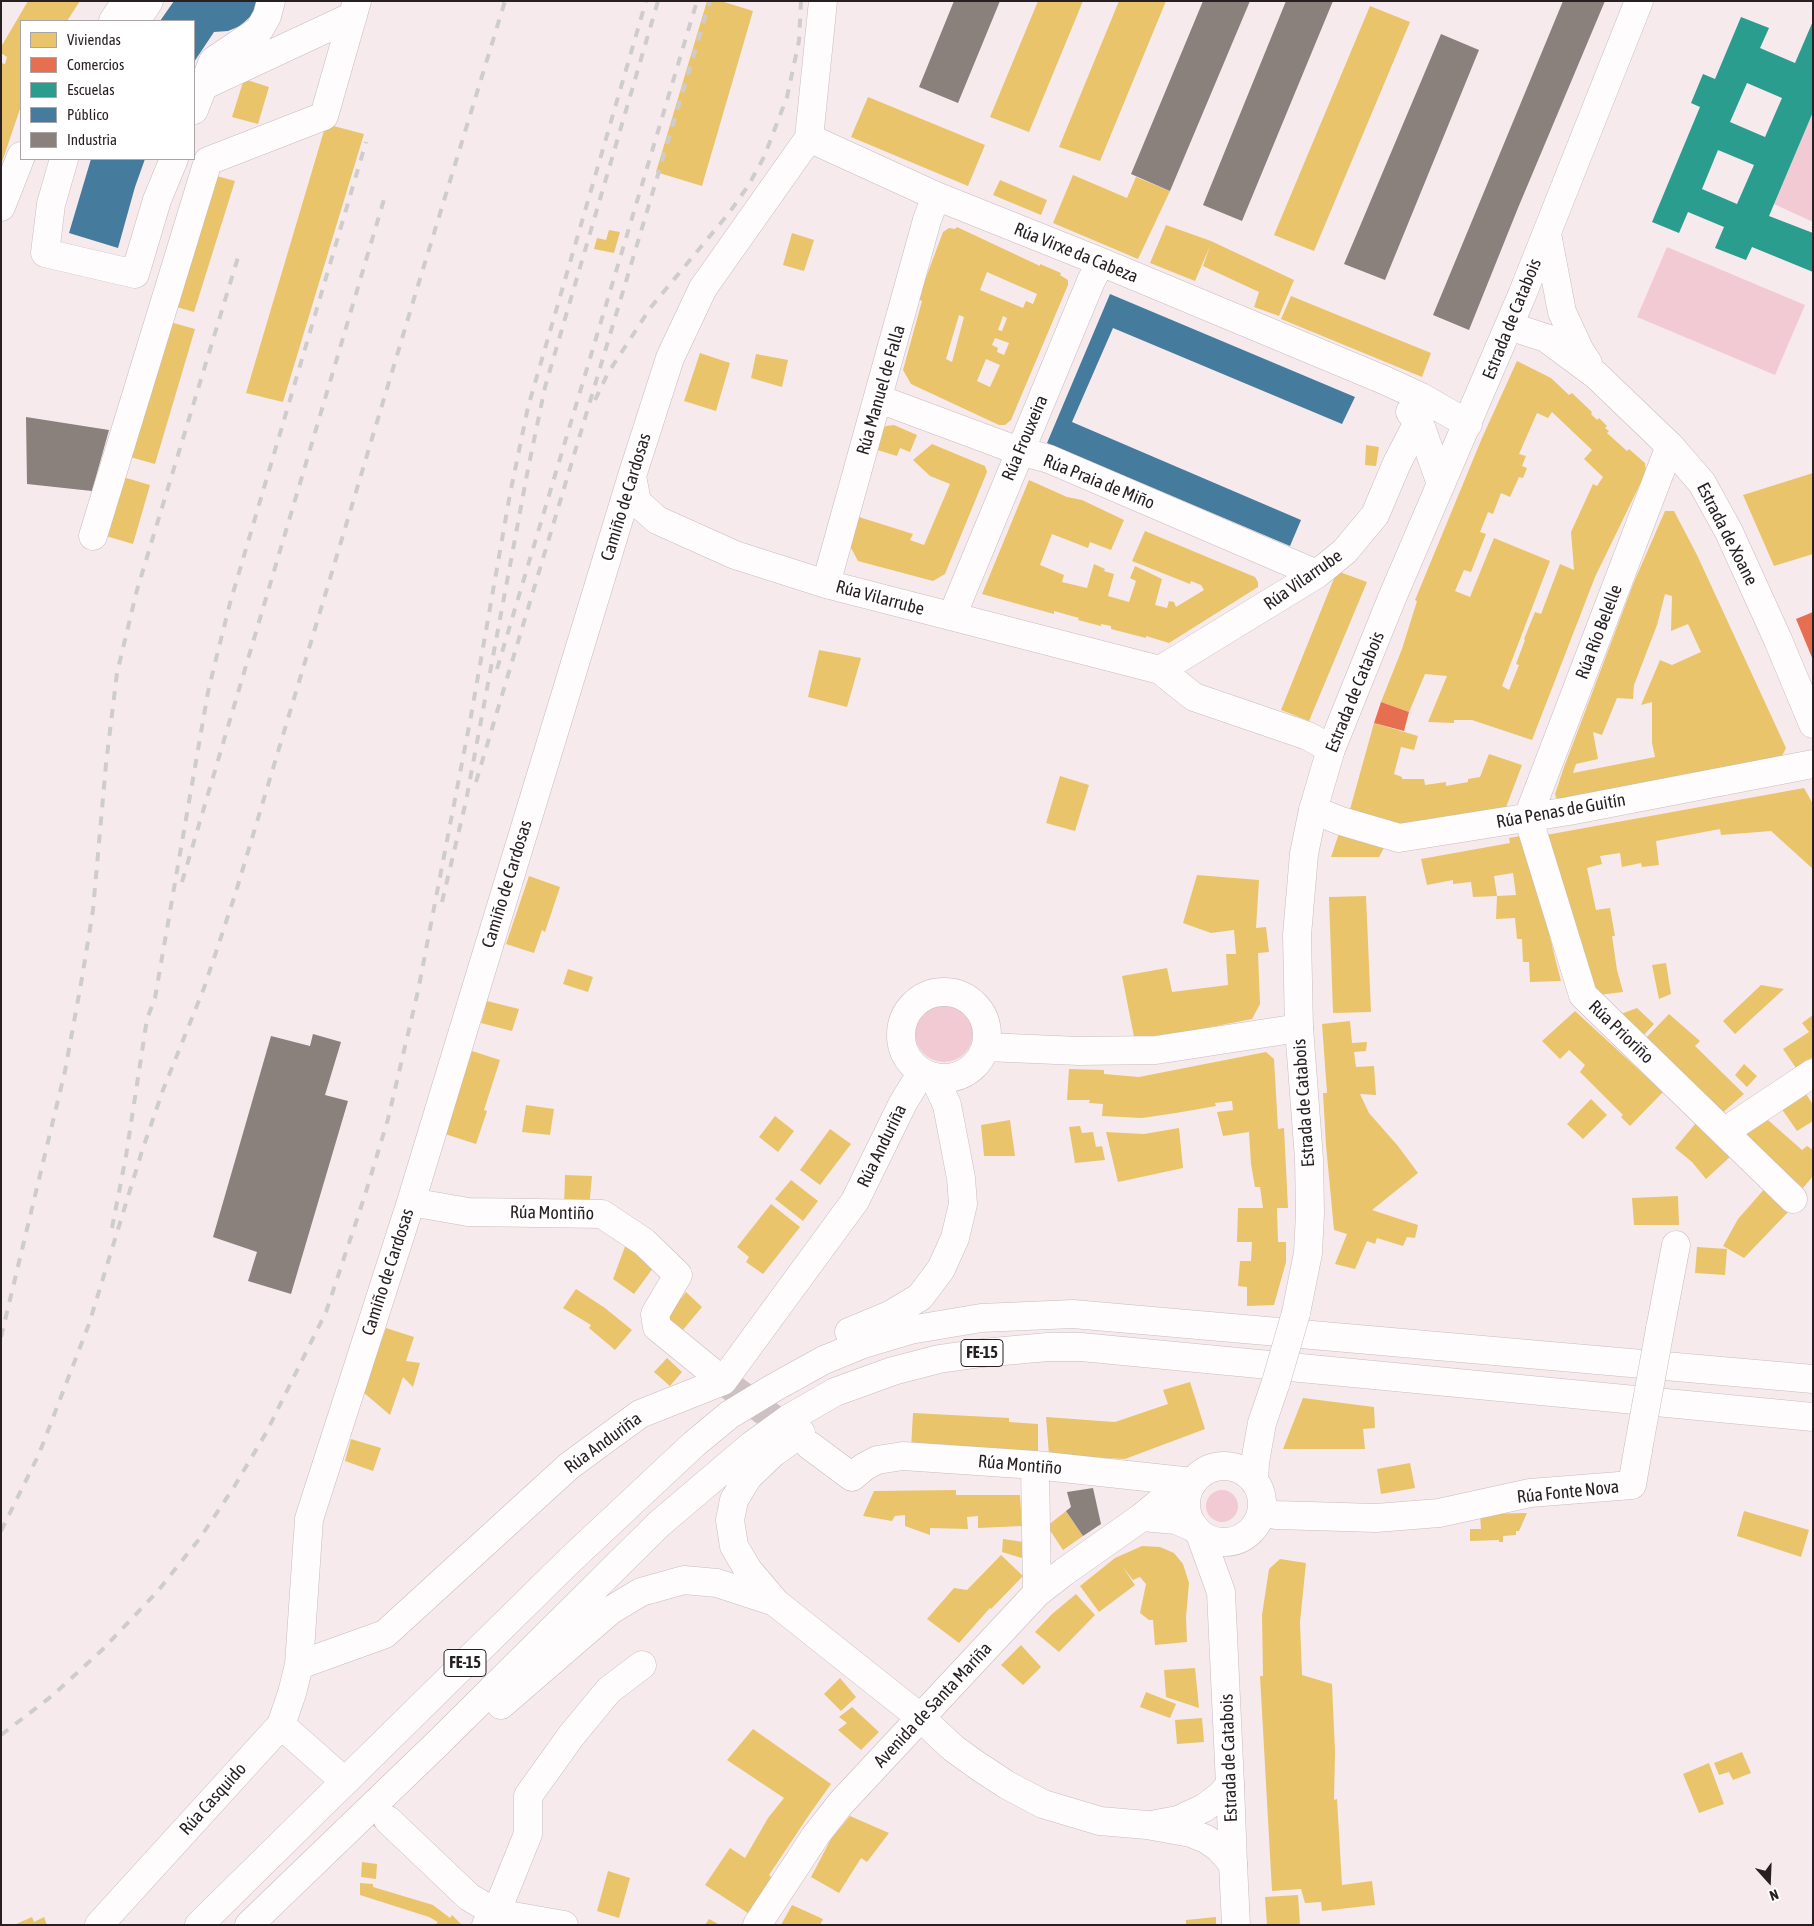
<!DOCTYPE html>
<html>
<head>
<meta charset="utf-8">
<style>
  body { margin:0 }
  #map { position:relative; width:1814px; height:1926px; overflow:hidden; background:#f7eaed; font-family:"Asap Condensed",sans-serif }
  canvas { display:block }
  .frame { position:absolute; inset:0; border:2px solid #271f21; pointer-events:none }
  .legend { position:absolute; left:20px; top:20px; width:175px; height:140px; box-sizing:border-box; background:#fff; border:1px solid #a9a5a6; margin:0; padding:6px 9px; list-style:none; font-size:15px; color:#271f21 }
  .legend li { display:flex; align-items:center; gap:10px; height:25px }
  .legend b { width:25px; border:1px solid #a9a5a6 }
  .north { position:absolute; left:1744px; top:1856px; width:50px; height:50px; -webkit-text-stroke:4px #fff; paint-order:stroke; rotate:160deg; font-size:14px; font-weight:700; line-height:20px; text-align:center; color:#271f21 }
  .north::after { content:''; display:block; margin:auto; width:18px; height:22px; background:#271f21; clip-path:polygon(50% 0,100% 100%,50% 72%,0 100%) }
</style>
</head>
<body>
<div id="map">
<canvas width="1814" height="1926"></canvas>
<div class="frame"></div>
<ul class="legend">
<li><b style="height:14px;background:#e9c46a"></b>Viviendas</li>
<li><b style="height:14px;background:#e76f51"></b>Comercios</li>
<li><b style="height:14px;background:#2a9d8f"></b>Escuelas</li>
<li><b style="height:14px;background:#457b9d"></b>Público</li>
<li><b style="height:14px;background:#8a817c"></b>Industria</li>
</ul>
<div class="north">N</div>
</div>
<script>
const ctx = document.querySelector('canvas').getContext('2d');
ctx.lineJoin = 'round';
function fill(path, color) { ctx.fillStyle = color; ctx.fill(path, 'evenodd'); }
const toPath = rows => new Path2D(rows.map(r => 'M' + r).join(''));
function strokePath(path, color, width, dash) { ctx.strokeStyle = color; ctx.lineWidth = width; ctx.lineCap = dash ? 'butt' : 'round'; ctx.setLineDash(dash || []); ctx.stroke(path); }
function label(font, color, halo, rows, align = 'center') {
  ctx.font = font + ' "Asap Condensed",sans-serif'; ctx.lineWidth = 5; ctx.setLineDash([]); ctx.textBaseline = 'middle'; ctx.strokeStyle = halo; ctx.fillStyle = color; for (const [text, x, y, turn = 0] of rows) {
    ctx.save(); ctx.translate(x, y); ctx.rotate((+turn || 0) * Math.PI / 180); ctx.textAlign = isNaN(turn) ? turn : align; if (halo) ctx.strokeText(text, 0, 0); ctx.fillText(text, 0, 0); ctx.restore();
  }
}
fill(toPath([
  [1813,112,1813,222,1774,204],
  [1667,247,1805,305,1775,375,1637,317],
  '915 1033a29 29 0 1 1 58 0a29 29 0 1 1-58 0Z',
  '1206 1506a16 16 0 1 1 32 0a16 16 0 1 1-32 0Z'
]), '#f2cad4');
fill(toPath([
  [28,1,80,1,67,21,21,21,21,106,2,162,1,63,5,64,7,57,1,53,1,47],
  [707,1,721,1,753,11,702,186,656,172],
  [1038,1,1083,1,1029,132,990,117],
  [1119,1,1166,1,1100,161,1059,147],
  [1370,6,1410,22,1314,251,1274,235],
  [244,79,269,87,258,124,232,117],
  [868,97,985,145,968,186,851,137],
  [326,124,364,134,283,402,246,393],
  [213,175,235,181,194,312,173,306],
  [1073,175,1127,198,1136,177,1170,191,1138,259,1053,223],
  [1000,180,1047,200,1041,215,993,195],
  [1166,225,1211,241,1294,280,1279,316,1254,307,1259,292,1203,266,1210,246,1195,281,1150,263],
  [957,227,1040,266,1040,264,1061,273,1060,275,1068,280,1068,285,1011,420,1005,425,999,425,911,384,903,370,922,301,918,299,943,232,949,228,955,229],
  [987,272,1037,294,1033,304,1026,301,1023,308,980,290],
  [959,315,964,317,952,362,946,359],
  [1003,316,1007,318,1002,331,998,330],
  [995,338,1009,343,1004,355,997,352,998,348,992,345],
  [986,359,1000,365,990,387,977,381],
  [609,230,620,232,614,253,594,249,597,238,606,240],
  [792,233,814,240,804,271,783,265],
  [1291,296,1431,353,1422,377,1281,319],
  [170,322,195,329,155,464,130,457],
  [700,353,730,363,716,411,684,401],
  [756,354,788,360,782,387,751,378],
  [1517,361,1551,378,1569,395,1572,393,1592,412,1591,414,1597,420,1599,418,1607,426,1605,428,1609,431,1607,433,1627,451,1629,449,1645,463,1646,472,1595,577,1532,740,1472,720,1454,720,1454,723,1428,722,1447,676,1425,674,1409,712,1381,702,1402,649,1417,601,1415,600,1482,438],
  [1552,412,1592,450,1584,459,1603,477,1597,486,1593,484,1571,532,1574,570,1560,564,1541,614,1535,612,1524,639,1525,640,1516,664,1519,665,1509,690,1502,686,1550,561,1494,538,1470,597,1455,591,1464,570,1471,572,1486,534,1480,532,1488,512,1493,514,1501,493,1510,497,1519,477,1523,478,1527,468,1522,466,1526,456,1519,454,1537,413,1548,418],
  [894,425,917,435,910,452,900,448,897,456,874,449,882,430,886,426],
  [932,444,985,466,987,472,945,574,933,581,858,561,850,546,859,517,913,534,910,540,924,545,950,484,930,476,913,460],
  [1366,445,1379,447,1376,466,1365,465],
  [1813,473,1813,554,1774,566,1743,495],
  [123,477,150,485,133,544,106,536],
  [1029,480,1067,497,1082,500,1124,520,1111,550,1090,542,1088,548,1052,534,1040,565,1064,575,1062,582,1087,588,1094,564,1105,569,1104,571,1114,574,1108,596,1129,602,1136,581,1130,578,1135,566,1162,579,1155,605,1167,608,1169,601,1174,602,1176,607,1204,590,1201,585,1191,581,1190,584,1132,561,1145,531,1255,577,1258,582,1258,587,1169,643,1146,636,1146,638,1111,629,1111,626,1101,624,1101,626,1078,620,1079,618,1054,611,1054,614,982,594],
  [1665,511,1674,511,1697,555,1786,748,1780,760,1557,800,1555,794,1563,770,1634,582],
  [1665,594,1672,596,1671,631,1688,624,1701,652,1672,665,1660,660,1641,705,1652,702,1652,743,1655,757,1573,773,1576,764,1598,759,1593,732,1602,735,1617,698,1633,699,1634,685,1657,625],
  [1337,571,1367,582,1309,721,1281,710],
  [819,650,861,658,847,707,808,697],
  [1374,723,1418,736,1414,750,1401,747,1394,774,1402,777,1402,779,1424,779,1425,785,1446,782,1446,786,1468,782,1468,779,1480,777,1489,754,1522,765,1505,810,1392,828,1349,813],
  [1060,776,1089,785,1075,831,1046,823],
  [1804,788,1813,804,1813,869,1771,831,1721,835,1720,829,1656,841,1659,865,1642,867,1641,863,1622,867,1620,853,1600,856,1602,864,1587,868,1596,910,1610,908,1615,936,1612,936,1617,970,1623,992,1598,995,1590,988,1546,835],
  [1340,830,1385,846,1379,857,1331,857],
  [1526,835,1556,962,1561,981,1530,982,1529,962,1523,962,1522,939,1517,939,1515,918,1496,919,1497,896,1473,897,1471,882,1453,884,1453,880,1427,885,1421,859,1510,843,1509,838],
  [1513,873,1516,895,1497,896,1494,876],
  [1197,875,1259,880,1256,928,1266,927,1269,952,1258,953,1260,1004,1252,1019,1135,1042,1122,976,1167,968,1172,992,1228,985,1226,954,1236,954,1234,930,1211,933,1183,923],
  [529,876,560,887,545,932,542,930,534,953,506,944],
  [1366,896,1371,1012,1333,1013,1329,897],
  [1666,963,1671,994,1659,999,1652,965],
  [568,969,593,977,588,992,563,984],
  [1761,985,1784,989,1735,1034,1723,1021],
  [487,1001,519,1009,512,1031,481,1023],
  [1637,1008,1654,1024,1642,1037,1618,1015],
  [1575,1011,1663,1092,1630,1126,1621,1117,1623,1115,1580,1072,1585,1065,1569,1050,1560,1059,1542,1041],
  [1669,1014,1700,1041,1695,1046,1744,1094,1721,1114,1644,1040],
  [1813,1015,1813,1057,1796,1068,1783,1049,1809,1032,1802,1023],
  [1350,1021,1352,1043,1367,1042,1366,1051,1354,1052,1356,1067,1374,1066,1376,1095,1360,1094,1369,1113,1398,1146,1418,1173,1372,1210,1418,1225,1415,1238,1407,1237,1403,1246,1377,1238,1375,1244,1367,1241,1355,1269,1335,1264,1347,1234,1334,1230,1326,1145,1323,1093,1327,1093,1322,1024],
  [472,1051,500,1060,484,1110,487,1111,476,1144,445,1134],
  [1266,1052,1274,1059,1278,1129,1284,1128,1288,1208,1277,1208,1278,1242,1286,1242,1286,1262,1274,1305,1247,1306,1247,1287,1238,1286,1240,1261,1251,1261,1252,1242,1237,1242,1238,1208,1263,1208,1260,1187,1255,1187,1251,1164,1249,1132,1223,1136,1217,1112,1233,1110,1232,1101,1215,1103,1216,1106,1176,1113,1142,1118,1102,1116,1103,1104,1089,1103,1090,1100,1067,1100,1069,1069,1104,1070,1104,1074,1139,1077],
  [1744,1064,1757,1076,1747,1087,1735,1075],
  [1805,1092,1813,1105,1813,1121,1797,1131,1781,1108],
  [1591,1099,1607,1115,1583,1139,1567,1124],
  [526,1105,554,1109,550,1135,522,1132],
  [1760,1113,1802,1150,1807,1146,1813,1150,1813,1176,1803,1188,1740,1133],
  [775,1116,794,1131,778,1152,759,1137],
  [1010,1120,1015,1156,984,1156,981,1125],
  [1696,1123,1731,1156,1706,1179,1692,1162,1675,1148],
  [1080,1126,1082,1133,1093,1132,1096,1147,1102,1146,1105,1160,1075,1163,1069,1127],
  [1179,1128,1183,1168,1118,1182,1106,1132,1144,1134],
  [830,1129,851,1144,820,1185,800,1170],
  [565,1175,592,1176,589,1208,564,1208],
  [791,1180,818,1201,803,1221,775,1199],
  [1767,1186,1790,1210,1744,1258,1723,1246,1738,1219],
  [1678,1196,1679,1225,1634,1225,1632,1198],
  [771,1204,800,1227,763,1274,746,1262,749,1257,737,1247],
  [627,1241,656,1264,634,1294,613,1279],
  [1697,1247,1727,1249,1725,1275,1695,1273],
  [576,1289,605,1308,632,1330,615,1350,589,1328,591,1325,563,1308],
  [686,1292,702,1307,682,1331,666,1317],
  [386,1328,414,1337,406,1361,420,1363,413,1387,403,1377,390,1415,363,1392],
  [667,1358,682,1372,670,1386,654,1372],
  [1190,1382,1205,1429,1125,1459,1049,1455,1046,1417,1115,1422,1168,1404,1163,1390],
  [1303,1398,1374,1407,1375,1428,1363,1429,1365,1449,1283,1449],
  [913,1413,1009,1418,1009,1422,1038,1424,1038,1455,911,1449],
  [351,1439,381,1448,373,1471,345,1461],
  [1410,1463,1415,1488,1381,1494,1377,1469],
  [956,1490,956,1495,1020,1495,1022,1526,978,1528,978,1516,967,1517,968,1529,930,1528,930,1535,905,1526,905,1515,895,1516,892,1521,863,1516,874,1491],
  [1066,1511,1083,1536,1063,1550,1047,1526],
  [1744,1511,1809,1530,1801,1557,1737,1536],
  [1527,1513,1519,1531,1516,1531,1516,1535,1503,1536,1503,1542,1499,1542,1499,1540,1470,1541,1470,1529,1481,1529,1480,1514],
  [1003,1539,1024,1542,1025,1559,1002,1552],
  [1142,1546,1160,1547,1174,1553,1183,1564,1189,1583,1186,1617,1187,1642,1155,1645,1153,1620,1149,1620,1140,1613,1146,1584,1140,1577,1133,1580,1122,1566,1135,1585,1099,1612,1080,1586,1115,1558],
  [1001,1555,1023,1576,991,1609,990,1608,959,1643,927,1619,954,1588,967,1590],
  [1280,1559,1306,1563,1300,1622,1302,1675,1332,1684,1335,1752,1334,1800,1337,1799,1342,1885,1372,1881,1375,1905,1322,1911,1321,1902,1305,1903,1301,1889,1272,1891,1260,1676,1263,1676,1262,1615,1269,1569],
  [1076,1594,1095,1615,1059,1652,1035,1632,1052,1614],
  [1021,1645,1041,1667,1023,1685,1001,1665],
  [1195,1668,1199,1708,1166,1697,1164,1670],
  [840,1678,856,1697,841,1711,824,1694],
  [1146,1692,1176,1704,1170,1718,1140,1707],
  [852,1707,879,1732,861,1750,838,1730,847,1723,839,1717],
  [1202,1718,1204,1742,1177,1744,1175,1720],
  [753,1729,831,1784,809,1815,769,1875,772,1878,751,1915,705,1885,730,1848,745,1858,768,1818,784,1798,727,1760],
  [1742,1752,1751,1773,1733,1780,1729,1772,1719,1775,1714,1763],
  [1709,1763,1724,1804,1699,1813,1683,1774],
  [850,1816,889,1833,867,1862,861,1858,839,1893,811,1877,831,1839],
  [362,1862,377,1864,376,1879,361,1877],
  [608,1871,630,1878,619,1918,597,1911],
  [360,1883,373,1884,373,1887,433,1905,450,1918,452,1915,462,1925,435,1925,438,1922,429,1917,360,1895],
  [1298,1895,1300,1925,1267,1925,1265,1897],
  [792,1905,823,1919,820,1925,781,1925],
  [32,1917,34,1922,44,1917,47,1925,14,1925],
  [1216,1917,1216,1925,1186,1925,1186,1920],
  [709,1919,720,1925,705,1925]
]), '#e9c46a');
fill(toPath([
  [1813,612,1813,660,1796,619],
  [1381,702,1409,712,1404,731,1374,723]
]), '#e76f51');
fill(toPath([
  [1741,17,1769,28,1760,48,1795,63,1813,21,1813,112,1769,216,1813,233,1813,272,1752,247,1746,260,1715,248,1724,227,1688,212,1679,233,1652,222,1700,107,1691,103,1703,74,1715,79],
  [1747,83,1782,98,1765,137,1730,122],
  [1718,150,1754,165,1737,204,1702,189]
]), '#2a9d8f');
fill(toPath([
  [174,1,257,1,252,15,240,26,228,31,214,32,194,62,194,21,160,21],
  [91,159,145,159,135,187,118,248,69,233],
  [1110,294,1355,397,1342,424,1113,328,1072,422,1301,520,1290,546,1047,443]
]), '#457b9d');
fill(toPath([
  [954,1,1000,1,958,103,919,87],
  [1203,1,1250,1,1170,191,1131,174],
  [1286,1,1333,1,1242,221,1203,205],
  [1563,1,1605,1,1518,208,1469,330,1433,315],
  [1441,34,1479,50,1385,280,1344,264],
  [26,417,109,430,92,491,27,484],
  [313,1034,341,1042,325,1095,348,1101,291,1294,248,1281,257,1252,213,1237,271,1036,310,1046],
  [1093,1488,1101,1524,1083,1536,1066,1511,1071,1507,1067,1492]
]), '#8a817c');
strokePath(toPath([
  [723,1381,800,1438],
  [333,1771,388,1820]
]), '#cdc1c4', 28, [28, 14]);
const minor = toPath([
  [823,1,809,138,936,196,1101,262,1384,380,1421,397,1468,424],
  [113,21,126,1],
  [136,21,149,1],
  [203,86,353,16],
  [194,110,213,61,259,30,267,16,271,1],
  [64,159,51,204,45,253,135,274,157,200,174,159],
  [1,207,21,156],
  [879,399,1019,451,1049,459,1317,574],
  [1410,412,1421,427,1441,484],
  [632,476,637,502,657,520,735,555,826,584,1160,670,1194,697,1308,736,1331,749],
  [93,536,208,161,324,116,357,1],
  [826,584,927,220,936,196],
  [952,616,1091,281,1101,262],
  [1160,670,1317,574,1345,551,1375,515,1397,463,1413,432,1421,427],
  [1313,810,1341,821,1399,838,1569,811,1813,764],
  [1528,817,1583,995,1793,1199],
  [1528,817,1670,446],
  '901 1035a43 43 0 1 1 86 0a43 43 0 1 1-86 0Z',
  [986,1047,1079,1051,1156,1050,1299,1028],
  [1724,1132,1813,1073],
  [411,1202,468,1212,602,1214,644,1242,678,1275,655,1314,657,1327,723,1381],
  [1660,1329,1676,1245],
  [809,1445,852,1477,864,1467,877,1460,903,1456,1035,1465,1193,1482],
  [1035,1465,1037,1593],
  [1262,1511,1276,1515,1376,1518,1439,1513,1530,1493,1632,1485,1638,1450],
  [1142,1517,1176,1520,1195,1528],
  [299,1665,309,1519,411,1202,632,476,670,358,703,288,809,138],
  [921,1718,953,1748,978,1766,1007,1785,1043,1804,1100,1821,1147,1825,1191,1833,1206,1839,1219,1848,1233,1864],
  [281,1725,292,1693,299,1665,385,1634,569,1466,640,1414,723,1381,855,1201,903,1103,922,1072],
  [1230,1785,1233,1864],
  [388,1820,469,1897,496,1913,564,1925],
  [1156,1824,1178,1820,1204,1808,1220,1796,1230,1785],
  [99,1925,281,1725,333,1771],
  [486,1925,496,1913,528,1834,528,1796,571,1736,609,1690,642,1665],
  [757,1925,816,1835,841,1803,1037,1593,1064,1572,1142,1517,1166,1497,1179,1489,1191,1485]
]);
const major = toPath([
  [1547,234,1562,312,1580,351,1588,363],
  [1509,326,1546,338,1596,375,1670,446,1702,483,1729,532,1778,640,1813,724],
  [1296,1313,1308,1253,1310,1213,1309,1159,1299,1028,1297,935,1304,854,1313,810,1331,749,1392,598,1522,295,1639,1],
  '1186 1504a38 38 0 1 1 76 0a38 38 0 1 1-76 0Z',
  [1254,1481,1255,1462,1262,1423,1276,1382],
  [1200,1534,1221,1592,1230,1785],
  [1233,1864,1236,1925]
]);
const highway = toPath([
  [849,1332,890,1315,920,1297,941,1269,955,1238,963,1204,961,1178,947,1105,934,1077],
  [801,1433,773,1453,748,1477,734,1500,730,1520,734,1546,748,1570,776,1603,921,1718],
  [501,1705,611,1610,641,1592,684,1580,717,1583,775,1602],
  [199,1925,570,1560,694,1444,729,1415,775,1387,824,1360,863,1344,910,1330,981,1318,1073,1314,1813,1379],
  [249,1925,439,1742,659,1524,752,1445,788,1419,835,1392,893,1371,939,1359,982,1353,1048,1347,1081,1347,1813,1417]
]);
strokePath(minor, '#c6bcbe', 29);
strokePath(major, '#c6bcbe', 29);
strokePath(highway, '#c6bcbe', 29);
strokePath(minor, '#fefcfc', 28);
strokePath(major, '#fefcfc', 28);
strokePath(highway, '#fefcfc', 28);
strokePath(toPath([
  [595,400,608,373,651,307,729,213,748,186,764,157,787,97,799,41,801,1],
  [497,669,697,1],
  [476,782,710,1],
  [182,882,385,196],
  [442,902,466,801,528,469,545,387,658,1],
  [112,1228,126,1156,147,1019,155,998,208,692,219,647,230,603,366,142],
  [1,1337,65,1071,82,978,93,910,106,764,117,673,137,590,239,254],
  [1,1531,39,1454,89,1324,142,1151,163,1090,204,988,235,895,416,292,505,1],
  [1,1735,53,1695,102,1650,157,1592,200,1538,234,1487,266,1433,326,1312,365,1195,388,1119,418,991,471,716,510,494,528,407,646,1]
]), '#cfcccd', 4, [9, 9]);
const minorBridge = toPath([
  [1638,1450,1660,1329]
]);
const majorBridge = toPath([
  [1276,1382,1296,1313]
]);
strokePath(minorBridge, '#c6bcbe', 29, []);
strokePath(majorBridge, '#c6bcbe', 29, []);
strokePath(minorBridge, '#fefcfc', 28);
strokePath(majorBridge, '#fefcfc', 28);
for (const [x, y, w] of [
  [982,1353,42],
  [465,1663,42]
]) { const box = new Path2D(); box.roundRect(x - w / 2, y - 13.5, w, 27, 4); ctx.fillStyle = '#fff'; ctx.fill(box); strokePath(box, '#271f21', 1); }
label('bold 16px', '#271f21', null, [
  ["FE-15",982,1353],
  ["FE-15",465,1663]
]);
label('18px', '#271f21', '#fff', [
  ["Rúa Virxe da Cabeza",1076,253,22],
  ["Estrada de Catabois",1512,319,-68],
  ["Rúa Manuel de Falla",881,390,-74],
  ["Rúa Frouxeira",1025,438,-67],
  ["Rúa Praia de Miño",1099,482,22],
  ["Camiño de Cardosas",626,497,-73],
  ["Estrada de Xoane",1727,534,63],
  ["Rúa Vilarrube",1303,580,-35],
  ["Rúa Vilarrube",880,598,15],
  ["Rúa Río Belelle",1599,632,-69],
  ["Estrada de Catabois",1355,692,-68],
  ["Rúa Penas de Guitín",1561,811,-10],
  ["Camiño de Cardosas",507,884,-73],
  ["Rúa Prioriño",1621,1032,44],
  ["Estrada de Catabois",1304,1103,-94],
  ["Rúa Anduriña",882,1146,-64],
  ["Rúa Montiño",552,1213,1],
  ["Camiño de Cardosas",388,1272,-72],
  ["Rúa Anduriña",603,1443,-36],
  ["Rúa Montiño",1020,1465,5],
  ["Rúa Fonte Nova",1568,1492,-6],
  ["Avenida de Santa Mariña",933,1705,-47],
  ["Estrada de Catabois",1229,1758,-92],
  ["Rúa Casquido",213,1799,-48]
]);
</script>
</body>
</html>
